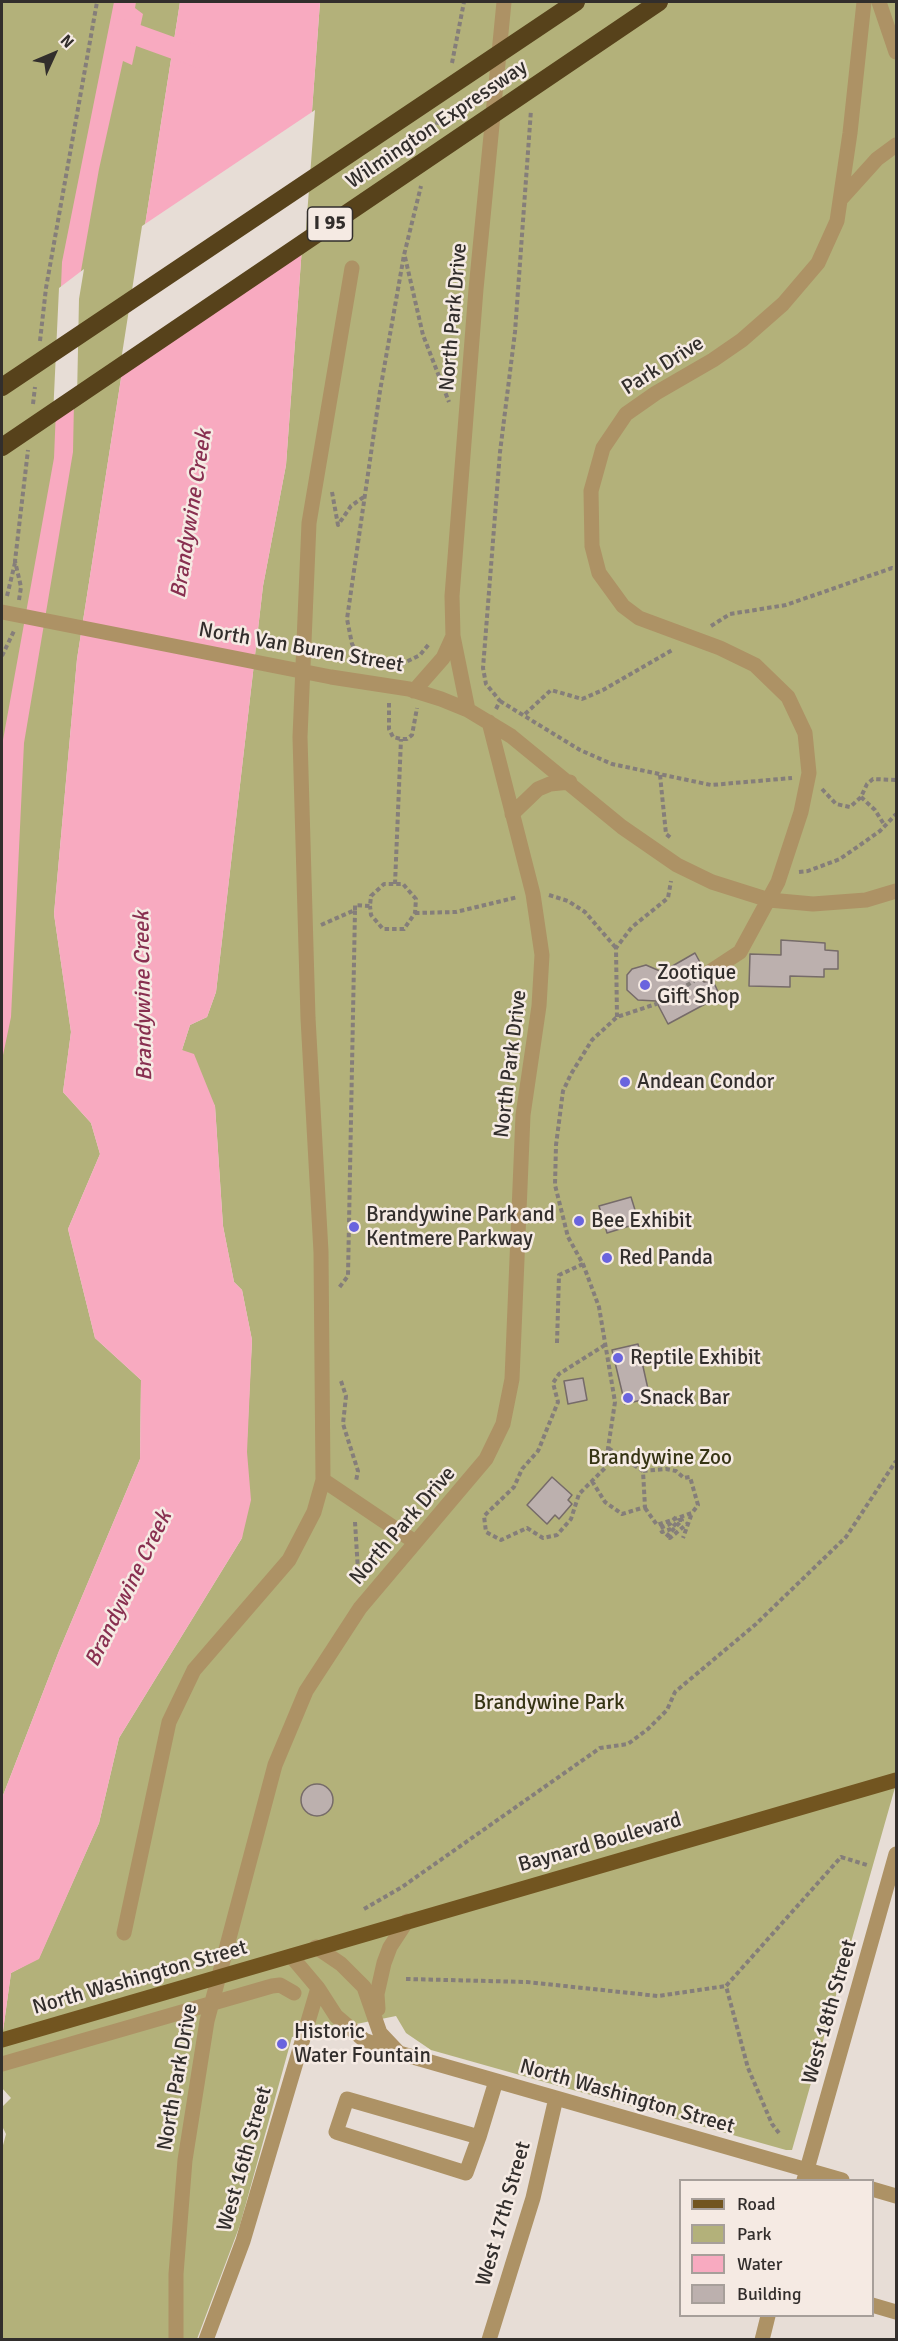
<!DOCTYPE html>
<html>
<head>
<meta charset="utf-8">
<style>
  body { margin:0 }
  #map { position:relative; width:898px; height:2341px; overflow:hidden; background:#e7ddd6; font-family:Signika,sans-serif }
  canvas { display:block }
  .frame { position:absolute; inset:0; border:3px solid #322e2c; pointer-events:none }
  .legend { position:absolute; left:679px; top:2179px; width:195px; height:138px; box-sizing:border-box; background:#f5eae3; border:2px solid #a79f9a; margin:0; padding:8px 10px; list-style:none; font-size:18px; color:#322e2c }
  .legend li { display:flex; align-items:center; gap:12px; height:30px }
  .legend b { width:30px; border:2px solid #a79f9a }
  .north { position:absolute; left:24px; top:24px; width:60px; height:60px; -webkit-text-stroke:4px #f5eae3; paint-order:stroke; rotate:46deg; font-size:16px; font-weight:700; line-height:24px; text-align:center; color:#322e2c }
  .north::after { content:''; display:block; margin:auto; width:21px; height:27px; background:#322e2c; clip-path:polygon(50% 0,100% 100%,50% 72%,0 100%) }
</style>
</head>
<body>
<div id="map">
<canvas width="898" height="2341"></canvas>
<div class="frame"></div>
<ul class="legend">
<li><b style="height:8px;background:#725520"></b>Road</li>
<li><b style="height:16px;background:#b3b17a"></b>Park</li>
<li><b style="height:16px;background:#f8aac0"></b>Water</li>
<li><b style="height:16px;background:#bcb0ae"></b>Building</li>
</ul>
<div class="north">N</div>
</div>
<script>
const ctx = document.querySelector('canvas').getContext('2d');
ctx.lineJoin = 'round';
function fill(path, color) { ctx.fillStyle = color; ctx.fill(path, 'evenodd'); }
const toPath = rows => new Path2D(rows.map(r => 'M' + r).join(''));
function strokePath(path, color, width, dash) { ctx.strokeStyle = color; ctx.lineWidth = width; ctx.lineCap = dash ? 'butt' : 'round'; ctx.setLineDash(dash || []); ctx.stroke(path); }
function label(font, color, halo, rows, align = 'center') {
  ctx.font = font + ' Signika,sans-serif'; ctx.lineWidth = 5; ctx.setLineDash([]); ctx.textBaseline = 'middle'; ctx.strokeStyle = halo; ctx.fillStyle = color; for (const [text, x, y, turn = 0] of rows) {
    ctx.save(); ctx.translate(x, y); ctx.rotate((+turn || 0) * Math.PI / 180); ctx.textAlign = isNaN(turn) ? turn : align; if (halo) ctx.strokeText(text, 0, 0); ctx.fillText(text, 0, 0); ctx.restore();
  }
}
fill(toPath([
  [2,2,180,2,77,659,54,914,71,1032,63,1092,91,1123,100,1154,68,1229,95,1338,141,1380,140,1459,59,1651,2,1798],
  [320,2,896,2,896,1784,792,2150,786,2150,431,2050,406,2033,396,2016,292,2037,240,2225,197,2339,2,2339,2,2149,6,2134,2,2126,2,2107,11,2098,2,2088,2,2038,11,1973,39,1958,99,1823,119,1738,242,1538,252,1340,242,1290,234,1282,223,1226,215,1106,182,1050,190,1025,207,1017,216,992,263,586,286,465]
]), '#b3b17a');
fill(toPath([
  [114,2,136,2,135,8,143,14,132,65,123,61,99,169,76,299,73,452,24,743,11,1017,2,1060,3,740,54,458,62,262],
  [180,2,320,2,286,465,263,586,216,992,207,1017,190,1025,182,1050,194,1054,215,1106,223,1226,234,1282,242,1290,252,1340,247,1452,251,1500,242,1538,119,1738,99,1823,39,1959,11,1973,2,2038,2,1798,59,1651,140,1459,141,1380,95,1338,68,1229,100,1154,91,1123,63,1092,71,1032,54,914,77,659]
]), '#f8aac0');
fill(toPath([
  [315,110,305,242,120,367,142,226],
  [84,269,79,299,77,398,53,416,59,288]
]), '#e7ddd6');
strokePath(toPath([
  [123,30,198,57]
]), '#f8aac0', 21);
const building = toPath([
  [781,940,825,943,825,950,838,951,838,969,824,969,824,977,790,976,790,987,749,986,750,954,781,955,781,940],
  [695,953,702,966,698,973,700,978,704,982,713,981,720,996,668,1024,656,1001,638,1000,627,990,627,975,632,969,646,965,662,972,695,953],
  [631,1197,639,1223,607,1233,599,1206,631,1197],
  [638,1344,650,1398,625,1404,612,1350,638,1344],
  [583,1378,587,1400,568,1404,564,1381,583,1378],
  [552,1477,572,1495,568,1500,572,1504,559,1519,555,1515,547,1524,527,1505,552,1477],
  '301 1800a16 16 0 1 1 32 0a16 16 0 1 1-32 0Z'
]);
fill(building, '#bcb0ae');
strokePath(building, '#766b69', 1.5);
strokePath(toPath([
  [452,63,464,2],
  [435,132,439,116],
  [405,257,423,335,449,402],
  [40,341,46,288,97,2],
  [33,404,35,387],
  [332,492,338,525,351,506,365,496],
  [7,596,15,563],
  [19,600,21,587,15,561,28,450],
  [711,626,730,614,786,605,892,568,896,569],
  [2,656,14,631],
  [366,665,352,644,347,619,380,391,404,255,421,186],
  [394,668,420,655,429,644],
  [500,701,580,750,612,764,711,785,792,778],
  [389,703,389,729,393,737,401,739,407,739,412,735,417,708],
  [496,709,500,701,486,684,483,668,500,452,515,332,531,110],
  [525,714,551,690,582,699,603,690,674,649],
  [660,775,666,834,671,838],
  [822,789,836,804,850,807,861,797,867,784,873,779,896,780],
  [861,797,875,810,885,826],
  [799,872,808,871,840,859,880,831,896,814],
  [395,884,401,739],
  [549,895,568,901,585,912,616,948],
  [355,910,355,905,370,906,371,896,384,884,403,884,416,899,415,913,404,929,383,929,371,915,370,906],
  [415,913,456,912,518,897],
  [321,925,355,910,348,1276,338,1289],
  [617,1017,616,948,632,927,668,898,671,881],
  [557,1343,559,1275,583,1264],
  [605,1345,559,1374,553,1383,558,1402,538,1451,522,1469,514,1487,484,1516,486,1532,501,1540,527,1528,543,1538,557,1535,571,1519,579,1494,605,1468,615,1402,599,1307,583,1264,568,1237,555,1185,556,1145,563,1091,571,1074,592,1040,617,1017,656,1004,694,981],
  [341,1381,346,1396,343,1424,358,1471,356,1481],
  [643,1471,666,1469,676,1471,684,1478,690,1477,698,1505,692,1513],
  [592,1481,605,1502,622,1514,645,1507,643,1471,608,1448],
  [645,1508,657,1525,692,1513,683,1538],
  [676,1517,670,1524,660,1528,662,1532,671,1529,679,1520,682,1520,666,1537,670,1538,688,1523],
  [355,1522,358,1571],
  [364,1909,402,1887,600,1748,628,1744,648,1729,667,1710,675,1692,756,1624,846,1537,896,1461],
  [406,1979,527,1982,658,1996,726,1986],
  [779,2133,772,2124,748,2068,726,1986,841,1857,867,1865]
]), '#857e7a', 4, [4.5, 3]);
strokePath(toPath([
  [879,2,896,52],
  [840,200,877,159,896,145],
  [2,612,331,677,409,689,441,699,468,710,511,736,622,827,677,865,712,882,769,900,813,904,866,900,896,891],
  [414,691,443,658,453,636],
  [468,710,453,636,452,596,476,289,504,2],
  [512,814,538,789,550,784,570,782],
  [708,973,740,952,778,882,801,812,809,773,805,733,788,697,755,665,720,648,639,618,623,606,599,573,592,546,591,491,603,448,626,414,656,393,713,360,742,340,783,304,818,263,837,221,850,133,864,2],
  [323,1480,415,1542],
  [124,1933,169,1722,194,1670,289,1560,314,1512,323,1480,321,1252,308,1018,300,737,309,523,352,268],
  [316,1947,341,1964,364,1987,380,2033,397,2051],
  [291,1956,318,1988,336,2016,364,2040,399,2053,842,2180],
  [378,2009,377,1994,384,1963,390,1947,407,1921],
  [2,2064,272,1986,280,1985,294,1993],
  [479,2137,347,2099,336,2132,466,2173,479,2137,496,2081],
  [804,2180,896,1854],
  [872,2189,896,2196],
  [872,2305,896,2312],
  [176,2340,176,2274,185,2160,207,2021,275,1765,306,1691,360,1608,486,1459,503,1424,512,1379,523,1115,539,1006,542,955,533,894,489,722],
  [206,2340,243,2241,318,1988],
  [489,2340,533,2198,556,2098],
  [762,2340,768,2316]
]), '#ad9265', 15);
strokePath(toPath([
  [2,2040,896,1780]
]), '#725520', 15);
strokePath(toPath([
  [2,387,576,2],
  [2,447,659,2]
]), '#57421b', 18);
for (const [x, y, r, color] of [
  [645,985,6,"#6a64de"],
  [625,1082,6,"#6a64de"],
  [579,1221,6,"#6a64de"],
  [354,1227,6,"#6a64de"],
  [607,1258,6,"#6a64de"],
  [618,1358,6,"#6a64de"],
  [628,1398,6,"#6a64de"],
  [282,2044,6,"#6a64de"]
]) { const dot = new Path2D(); dot.arc(x, y, r, 0, 2 * Math.PI); ctx.fillStyle = color; ctx.fill(dot); strokePath(dot, '#f5eae3', 2); }
for (const [x, y, w] of [
  [330,224,45]
]) { const box = new Path2D(); box.roundRect(x - w / 2, y - 17, w, 34, 4.5); ctx.fillStyle = '#f5eae3'; ctx.fill(box); strokePath(box, '#322e2c', 1.5); }
label('bold 20px', '#322e2c', null, [
  ["I 95",330,224]
]);
label('21px', '#322e2c', '#f5eae3', [
  ["Wilmington Expressway",437,125,-34],
  ["North Park Drive",454,317,-85],
  ["Park Drive",663,366,-32],
  ["North Van Buren Street",301,648,10],
  ["North Park Drive",511,1064,-83],
  ["North Park Drive",403,1526,-49],
  ["Baynard Boulevard",600,1843,-16],
  ["North Washington Street",140,1978,-16],
  ["West 18th Street",830,2012,-74],
  ["North Park Drive",178,2077,-80],
  ["North Washington Street",627,2097,16],
  ["West 16th Street",245,2159,-74],
  ["West 17th Street",504,2214,-74]
]);
label('21px', '#322e2c', '#f5eae3', [
  ["Zootique",657,973],
  ["Gift Shop",657,997],
  ["Andean Condor",637,1082],
  ["Brandywine Park and",366,1215],
  ["Kentmere Parkway",366,1239],
  ["Bee Exhibit",591,1221],
  ["Red Panda",619,1258],
  ["Reptile Exhibit",630,1358],
  ["Snack Bar",640,1398],
  ["Historic",294,2032],
  ["Water Fountain",294,2056]
], 'left');
label('21px', '#363414', '#f5eae3', [
  ["Brandywine Zoo",660,1458],
  ["Brandywine Park",549,1703]
]);
label('italic 22px', '#882f50', '#f5eae3', [
  ["Brandywine Creek",192,514,-81],
  ["Brandywine Creek",144,996,-91],
  ["Brandywine Creek",129,1589,-64]
]);
</script>
</body>
</html>
